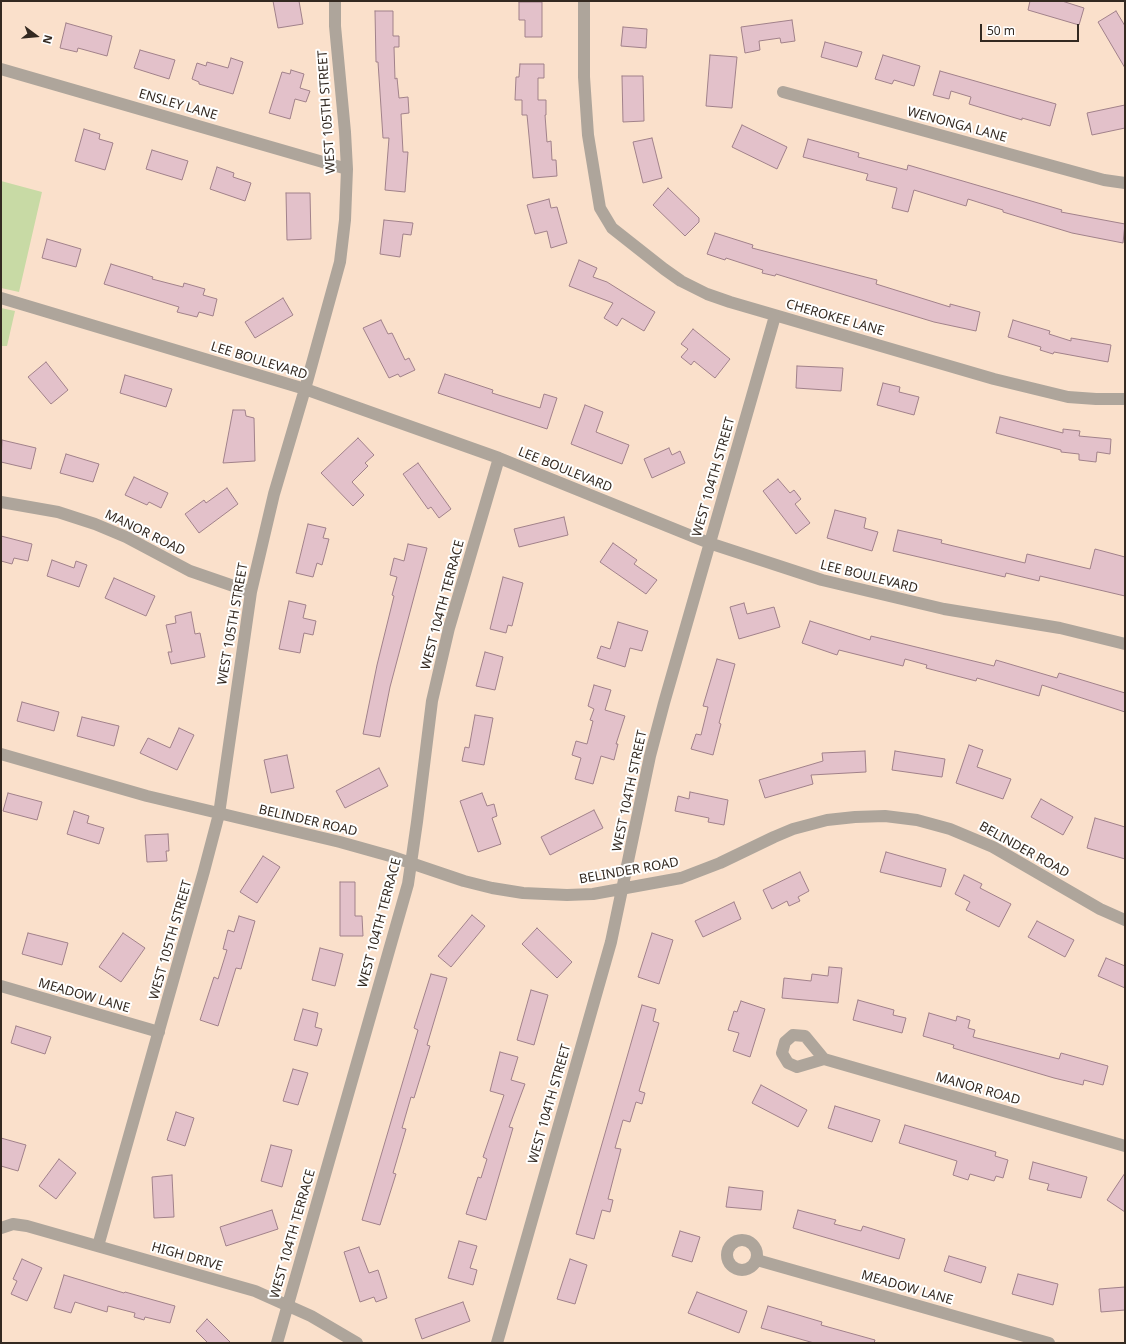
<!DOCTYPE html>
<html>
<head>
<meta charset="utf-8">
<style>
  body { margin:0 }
  #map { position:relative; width:1126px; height:1344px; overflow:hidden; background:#fae0cb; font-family:"Noto Sans",sans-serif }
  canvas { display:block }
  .frame { position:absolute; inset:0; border:2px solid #332921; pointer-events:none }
  .north { position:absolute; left:16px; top:16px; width:40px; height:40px; -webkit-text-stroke:3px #fff; paint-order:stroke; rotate:106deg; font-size:11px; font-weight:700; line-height:16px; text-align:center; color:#332921 }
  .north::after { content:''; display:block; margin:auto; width:14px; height:18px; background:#332921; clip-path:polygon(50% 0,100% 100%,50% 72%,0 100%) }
  .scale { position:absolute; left:980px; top:24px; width:99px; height:18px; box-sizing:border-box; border:2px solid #332921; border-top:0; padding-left:5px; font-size:12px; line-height:14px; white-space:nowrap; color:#332921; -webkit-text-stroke:3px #fff; paint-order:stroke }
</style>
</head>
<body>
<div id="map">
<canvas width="1126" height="1344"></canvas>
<div class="frame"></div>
<div class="north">N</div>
<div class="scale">50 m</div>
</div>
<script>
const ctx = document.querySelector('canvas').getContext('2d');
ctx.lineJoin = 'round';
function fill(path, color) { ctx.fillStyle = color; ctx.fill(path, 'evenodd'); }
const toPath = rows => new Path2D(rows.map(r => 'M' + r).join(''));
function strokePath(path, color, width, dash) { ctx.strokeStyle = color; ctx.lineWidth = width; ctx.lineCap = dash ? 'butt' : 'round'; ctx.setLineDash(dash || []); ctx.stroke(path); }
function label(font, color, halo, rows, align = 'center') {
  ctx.font = font + ' "Noto Sans",sans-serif'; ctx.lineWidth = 4; ctx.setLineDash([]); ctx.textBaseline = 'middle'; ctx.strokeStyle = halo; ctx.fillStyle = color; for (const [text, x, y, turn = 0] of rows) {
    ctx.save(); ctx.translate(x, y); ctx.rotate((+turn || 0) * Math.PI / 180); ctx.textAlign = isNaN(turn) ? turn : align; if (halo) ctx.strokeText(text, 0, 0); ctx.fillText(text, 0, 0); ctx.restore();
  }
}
fill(toPath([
  [1,181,42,192,19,292,1,288],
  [1,308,15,311,7,346,1,346]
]), '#c8daa5');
const building = toPath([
  [273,1,299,1,303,24,278,28,273,1],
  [1030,1,1062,1,1084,8,1079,25,1028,10,1030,1],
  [519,2,542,2,542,37,525,37,525,20,519,20,519,2],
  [375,11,393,11,393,36,399,36,399,47,394,47,395,79,397,78,399,98,408,97,409,113,401,114,403,152,408,152,405,192,385,190,389,138,383,138,378,62,376,62,375,11],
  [1116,11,1125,26,1125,68,1098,22,1116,11],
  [792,20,795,41,781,43,780,38,759,41,760,50,745,53,741,27,792,20],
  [66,23,112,36,107,56,78,48,77,52,60,48,66,23],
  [623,27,647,29,646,48,621,46,623,27],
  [825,42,862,52,857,67,821,57,825,42],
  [140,50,175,60,169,79,134,68,140,50],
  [710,55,737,57,732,108,706,106,710,55],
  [883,55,920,66,914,86,894,80,892,84,875,79,883,55],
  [231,58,243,62,233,94,199,84,199,82,192,79,197,63,206,66,207,62,228,68,231,58],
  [520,64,544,64,544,78,538,78,538,100,546,100,546,115,545,115,547,142,551,141,552,160,556,160,557,176,533,178,527,115,522,115,522,100,515,100,516,77,519,77,520,64],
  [291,70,304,74,300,88,310,91,306,102,295,99,290,119,269,113,282,72,290,74,291,70],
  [940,71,1056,104,1050,126,1022,118,1022,120,969,104,971,97,951,91,949,99,933,95,940,71],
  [622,76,643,76,644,121,623,122,622,76],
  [1125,105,1125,128,1092,135,1087,113,1125,105],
  [742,125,787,147,777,169,732,147,742,125],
  [84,129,100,134,99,139,113,143,105,170,75,161,84,129],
  [652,138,662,178,643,183,633,142,652,138],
  [808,139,859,153,858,157,907,170,908,165,1062,210,1061,212,1125,224,1123,243,1072,233,1003,212,1003,210,968,199,966,206,914,190,908,212,892,208,897,188,866,180,868,174,803,157,808,139],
  [152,150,188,161,182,180,146,169,152,150],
  [217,167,234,173,233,177,251,183,245,201,210,189,217,167],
  [668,188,699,218,699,222,685,236,653,205,668,188],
  [286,193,310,193,311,239,287,240,286,193],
  [549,199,551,208,557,207,567,243,551,248,547,231,535,234,527,205,549,199],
  [384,220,413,223,411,235,403,234,400,257,380,254,384,220],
  [715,233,753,245,752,248,877,280,876,284,950,307,950,304,980,312,976,331,934,322,776,274,775,276,762,273,763,270,726,258,725,260,707,254,715,233],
  [47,239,81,249,76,267,42,258,47,239],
  [579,260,597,268,593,277,607,282,655,312,644,331,622,318,617,326,604,318,613,303,569,286,579,260],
  [111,264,153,277,152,279,183,287,184,283,205,289,203,295,217,299,213,316,199,312,197,317,177,312,179,307,104,284,111,264],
  [283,298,293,315,255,338,245,322,283,298],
  [381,320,388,334,392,333,405,360,409,358,415,370,400,377,398,374,389,378,363,328,381,320],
  [1013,320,1050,331,1049,334,1071,341,1071,338,1111,345,1108,362,1054,352,1053,354,1040,350,1041,347,1008,337,1013,320],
  [693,329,730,359,715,378,694,361,691,365,681,357,688,349,681,344,693,329],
  [46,362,68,390,51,404,28,377,46,362],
  [797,366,843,368,841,391,796,388,797,366],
  [445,374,493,390,492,393,540,408,544,394,557,398,547,429,438,393,445,374],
  [125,375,172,389,166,407,120,393,125,375],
  [883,383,900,387,899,392,919,397,914,415,877,405,883,383],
  [585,405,603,412,596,432,629,445,622,464,571,444,585,405],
  [233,410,245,410,246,416,254,418,255,461,223,463,233,410],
  [1000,417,1063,433,1063,429,1080,431,1079,436,1111,439,1110,454,1097,452,1096,462,1079,460,1079,454,1061,452,1061,450,996,433,1000,417],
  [358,438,374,455,365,463,368,466,352,482,364,495,353,506,321,473,358,438],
  [2,440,36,448,31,469,1,462,2,440],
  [669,448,672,455,680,451,685,463,652,478,644,459,669,448],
  [66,454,99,464,93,482,60,473,66,454],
  [418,463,451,509,439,518,431,507,428,509,403,474,418,463],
  [134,477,168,493,161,508,149,502,147,505,125,495,134,477],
  [778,479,790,493,794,490,801,499,795,504,810,523,796,534,763,491,778,479],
  [227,488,238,504,199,533,185,514,204,500,206,503,227,488],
  [835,510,866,518,864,528,878,532,872,551,827,538,835,510],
  [564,517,568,535,519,547,514,529,564,517],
  [308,524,326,528,323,538,329,539,322,565,317,563,313,577,296,573,308,524],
  [898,530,942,540,941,543,1025,563,1027,554,1090,569,1095,549,1125,557,1125,596,1040,576,1039,581,1006,573,1005,577,893,551,898,530],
  [1,536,32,544,28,561,14,558,12,564,1,561,1,536],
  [613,543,637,560,634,564,657,580,646,594,600,562,613,543],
  [408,544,427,548,390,687,380,737,363,734,377,665,394,596,392,595,397,577,390,575,394,558,404,561,408,544],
  [52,560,74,568,76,561,87,565,79,587,47,576,52,560],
  [503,577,523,583,512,626,508,625,506,633,490,629,503,577],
  [114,578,155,596,146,616,105,598,114,578],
  [289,601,306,605,303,618,316,621,313,635,304,633,300,653,279,649,289,601],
  [744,603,747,614,774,607,780,627,739,639,730,607,744,603],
  [191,612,195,634,200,633,205,657,171,664,168,652,172,652,166,625,176,623,175,616,191,612],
  [810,621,870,640,871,636,994,666,996,660,1057,678,1059,673,1125,693,1125,712,1042,685,1039,696,977,678,976,681,926,668,927,665,905,659,903,666,839,650,837,655,802,643,810,621],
  [618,622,648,631,642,651,630,648,625,667,597,658,601,646,610,649,618,622],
  [485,652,503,657,495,690,476,686,485,652],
  [717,659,735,664,719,723,721,724,713,755,691,749,696,734,701,735,708,707,703,706,717,659],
  [594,685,611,690,605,710,625,716,616,744,618,744,614,760,601,756,593,784,575,779,581,758,572,755,576,741,587,744,593,721,590,720,594,709,588,706,594,685],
  [22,702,59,712,54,731,17,721,22,702],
  [475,715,493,718,484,765,462,761,465,747,469,748,475,715],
  [82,717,119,726,114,746,77,736,82,717],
  [179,728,194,735,177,770,140,753,148,738,170,748,179,728],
  [969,745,983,750,977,767,1011,779,1003,799,956,783,969,745],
  [865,751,866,772,811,775,813,784,765,798,759,780,823,761,822,753,865,751],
  [895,751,945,759,942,777,892,770,895,751],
  [287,755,294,788,271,793,264,760,287,755],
  [379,768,388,786,345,808,336,791,379,768],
  [690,792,728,800,724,825,708,822,709,818,675,811,678,796,689,799,690,792],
  [8,793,42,802,37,820,3,811,8,793],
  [482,793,487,806,494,804,497,816,492,818,501,844,478,852,460,801,482,793],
  [1041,799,1073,817,1063,835,1031,817,1041,799],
  [594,810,603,828,550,855,541,837,594,810],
  [74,811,89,816,87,823,104,828,99,844,67,834,74,811],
  [1095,818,1125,827,1125,859,1087,848,1095,818],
  [168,834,169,851,166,851,167,861,147,862,145,835,168,834],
  [886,852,946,869,941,887,880,872,886,852],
  [263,856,280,867,257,903,240,892,263,856],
  [800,872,809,891,798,897,800,901,789,906,787,901,772,909,763,890,800,872],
  [964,875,982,884,980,888,1011,904,999,927,966,910,970,902,955,894,964,875],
  [340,882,355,882,355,916,362,916,363,936,340,936,340,882],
  [734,902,741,919,703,937,695,921,734,902],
  [472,915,485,926,451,967,438,956,472,915],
  [239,916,255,921,241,969,236,968,218,1026,200,1020,214,977,218,979,227,950,223,949,228,930,234,932,239,916],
  [1037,921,1074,940,1065,957,1028,937,1037,921],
  [537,928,572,962,557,978,522,944,537,928],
  [28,933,68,943,62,965,22,954,28,933],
  [123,933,145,948,121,982,99,967,123,933],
  [652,933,673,940,659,984,638,977,652,933],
  [320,948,343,954,335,986,312,980,320,948],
  [1106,958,1125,966,1125,988,1098,976,1106,958],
  [829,967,842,968,838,1003,782,998,784,978,811,981,812,974,828,976,829,967],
  [431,974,447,978,427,1045,430,1046,414,1098,411,1097,402,1128,406,1129,393,1173,396,1174,380,1225,362,1220,418,1030,414,1028,431,974],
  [531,990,548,995,534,1045,517,1040,531,990],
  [858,1000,894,1010,893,1015,906,1018,902,1033,853,1020,858,1000],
  [741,1001,765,1009,750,1057,733,1051,739,1033,728,1030,734,1011,737,1012,741,1001],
  [642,1005,656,1009,653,1021,659,1023,639,1091,645,1093,642,1104,636,1102,630,1122,623,1120,615,1148,621,1149,608,1199,613,1200,610,1212,602,1210,594,1239,576,1234,642,1005],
  [303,1009,318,1013,315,1027,322,1029,317,1046,294,1040,303,1009],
  [929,1013,956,1021,957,1016,970,1020,968,1028,975,1030,973,1037,1059,1059,1061,1053,1108,1066,1103,1085,1084,1080,1083,1085,1054,1078,953,1048,954,1045,923,1036,929,1013],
  [16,1026,51,1037,45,1054,11,1043,16,1026],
  [500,1052,518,1057,511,1080,525,1084,509,1127,513,1128,486,1220,466,1214,478,1177,481,1178,487,1159,483,1157,504,1095,490,1091,500,1052],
  [293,1069,308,1073,298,1105,283,1101,293,1069],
  [761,1085,807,1110,798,1127,752,1103,761,1085],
  [835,1106,880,1120,872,1142,828,1128,835,1106],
  [176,1112,194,1118,185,1146,167,1140,176,1112],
  [905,1125,996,1152,995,1156,1008,1160,1003,1178,996,1176,994,1181,970,1174,968,1180,953,1175,957,1161,899,1143,905,1125],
  [1,1138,26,1145,18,1171,1,1166,1,1138],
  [271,1145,292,1150,282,1187,261,1181,271,1145],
  [59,1159,76,1173,56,1199,39,1186,59,1159],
  [1033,1162,1087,1177,1081,1198,1047,1190,1049,1184,1029,1179,1033,1162],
  [1125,1173,1125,1212,1107,1200,1125,1173],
  [172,1175,174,1217,154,1218,152,1177,172,1175],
  [729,1187,763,1191,761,1210,726,1207,729,1187],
  [272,1210,278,1229,226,1246,220,1227,272,1210],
  [798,1210,836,1220,834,1224,861,1231,863,1226,905,1239,899,1259,793,1228,798,1210],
  [680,1231,700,1237,692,1262,672,1256,680,1231],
  [459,1241,477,1246,470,1268,477,1270,473,1285,448,1278,459,1241],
  [359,1247,369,1273,378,1270,387,1298,376,1302,374,1297,360,1302,344,1252,359,1247],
  [949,1256,986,1267,981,1283,944,1271,949,1256],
  [22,1259,42,1268,27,1301,11,1294,17,1281,13,1279,22,1259],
  [570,1259,587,1265,575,1304,557,1299,570,1259],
  [1018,1274,1058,1284,1053,1305,1012,1294,1018,1274],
  [64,1275,124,1293,125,1292,175,1306,170,1323,145,1317,144,1320,134,1317,135,1313,108,1306,107,1312,75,1302,71,1313,54,1308,64,1275],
  [1125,1287,1125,1310,1101,1312,1099,1289,1125,1287],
  [697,1292,747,1311,739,1333,688,1313,697,1292],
  [463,1302,470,1321,422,1339,415,1319,463,1302],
  [768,1306,822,1322,821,1325,875,1340,874,1343,814,1343,761,1328,768,1306],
  [207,1319,231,1343,208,1343,196,1331,207,1319]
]);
fill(building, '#e3c1ca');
strokePath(building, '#a1818a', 1);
strokePath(toPath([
  [584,1,584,77,588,135,600,208,612,228,664,269,681,281,707,294,730,302,994,379,1068,397,1096,399,1125,399],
  [1,69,347,169],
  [783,92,1104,180,1125,183],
  [1,298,305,389,499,458,709,543,822,580,944,609,1060,628,1125,644],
  [1,502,58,512,95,524,126,537,190,571,251,592],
  [1,754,147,796,340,842,390,856,464,881,492,888,523,893,567,895,593,894,681,878,720,863,774,837,793,829,827,820,855,817,885,816,917,820,950,829,993,847,1100,909,1125,920],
  [1,986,159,1032],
  [824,1059,797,1067,788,1063,782,1053,785,1042,793,1035,805,1036,824,1059,1125,1146],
  [1,1228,13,1224,27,1226,255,1291,311,1316,357,1343],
  '727 1255a15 15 0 1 1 30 0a15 15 0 1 1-30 0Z',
  [98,1246,204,871,219,814,251,592,274,494,305,389,340,262,345,220,347,169,345,132,335,26,335,1],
  [757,1260,1049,1343],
  [277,1343,408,884,417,822,432,701,449,628,499,458],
  [497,1343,611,942,650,756,664,703,775,316]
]), '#aea59b', 12);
label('13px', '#332921', '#fff', [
  ["ENSLEY LANE",178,105,16],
  ["WEST 105TH STREET",327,112,-94],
  ["WENONGA LANE",957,125,15],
  ["CHEROKEE LANE",835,318,16],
  ["LEE BOULEVARD",259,361,17],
  ["LEE BOULEVARD",565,470,22],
  ["WEST 104TH STREET",714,477,-74],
  ["MANOR ROAD",145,533,26],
  ["LEE BOULEVARD",869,577,14],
  ["WEST 104TH TERRACE",443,605,-75],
  ["WEST 105TH STREET",233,624,-80],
  ["WEST 104TH STREET",630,791,-78],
  ["BELINDER ROAD",308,821,13],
  ["BELINDER ROAD",1024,850,29],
  ["BELINDER ROAD",629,871,-10],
  ["WEST 104TH TERRACE",380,923,-75],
  ["WEST 105TH STREET",171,940,-74],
  ["MEADOW LANE",84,996,16],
  ["MANOR ROAD",978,1089,16],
  ["WEST 104TH STREET",550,1104,-74],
  ["WEST 104TH TERRACE",293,1234,-74],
  ["HIGH DRIVE",187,1257,16],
  ["MEADOW LANE",907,1288,16]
]);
</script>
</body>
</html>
